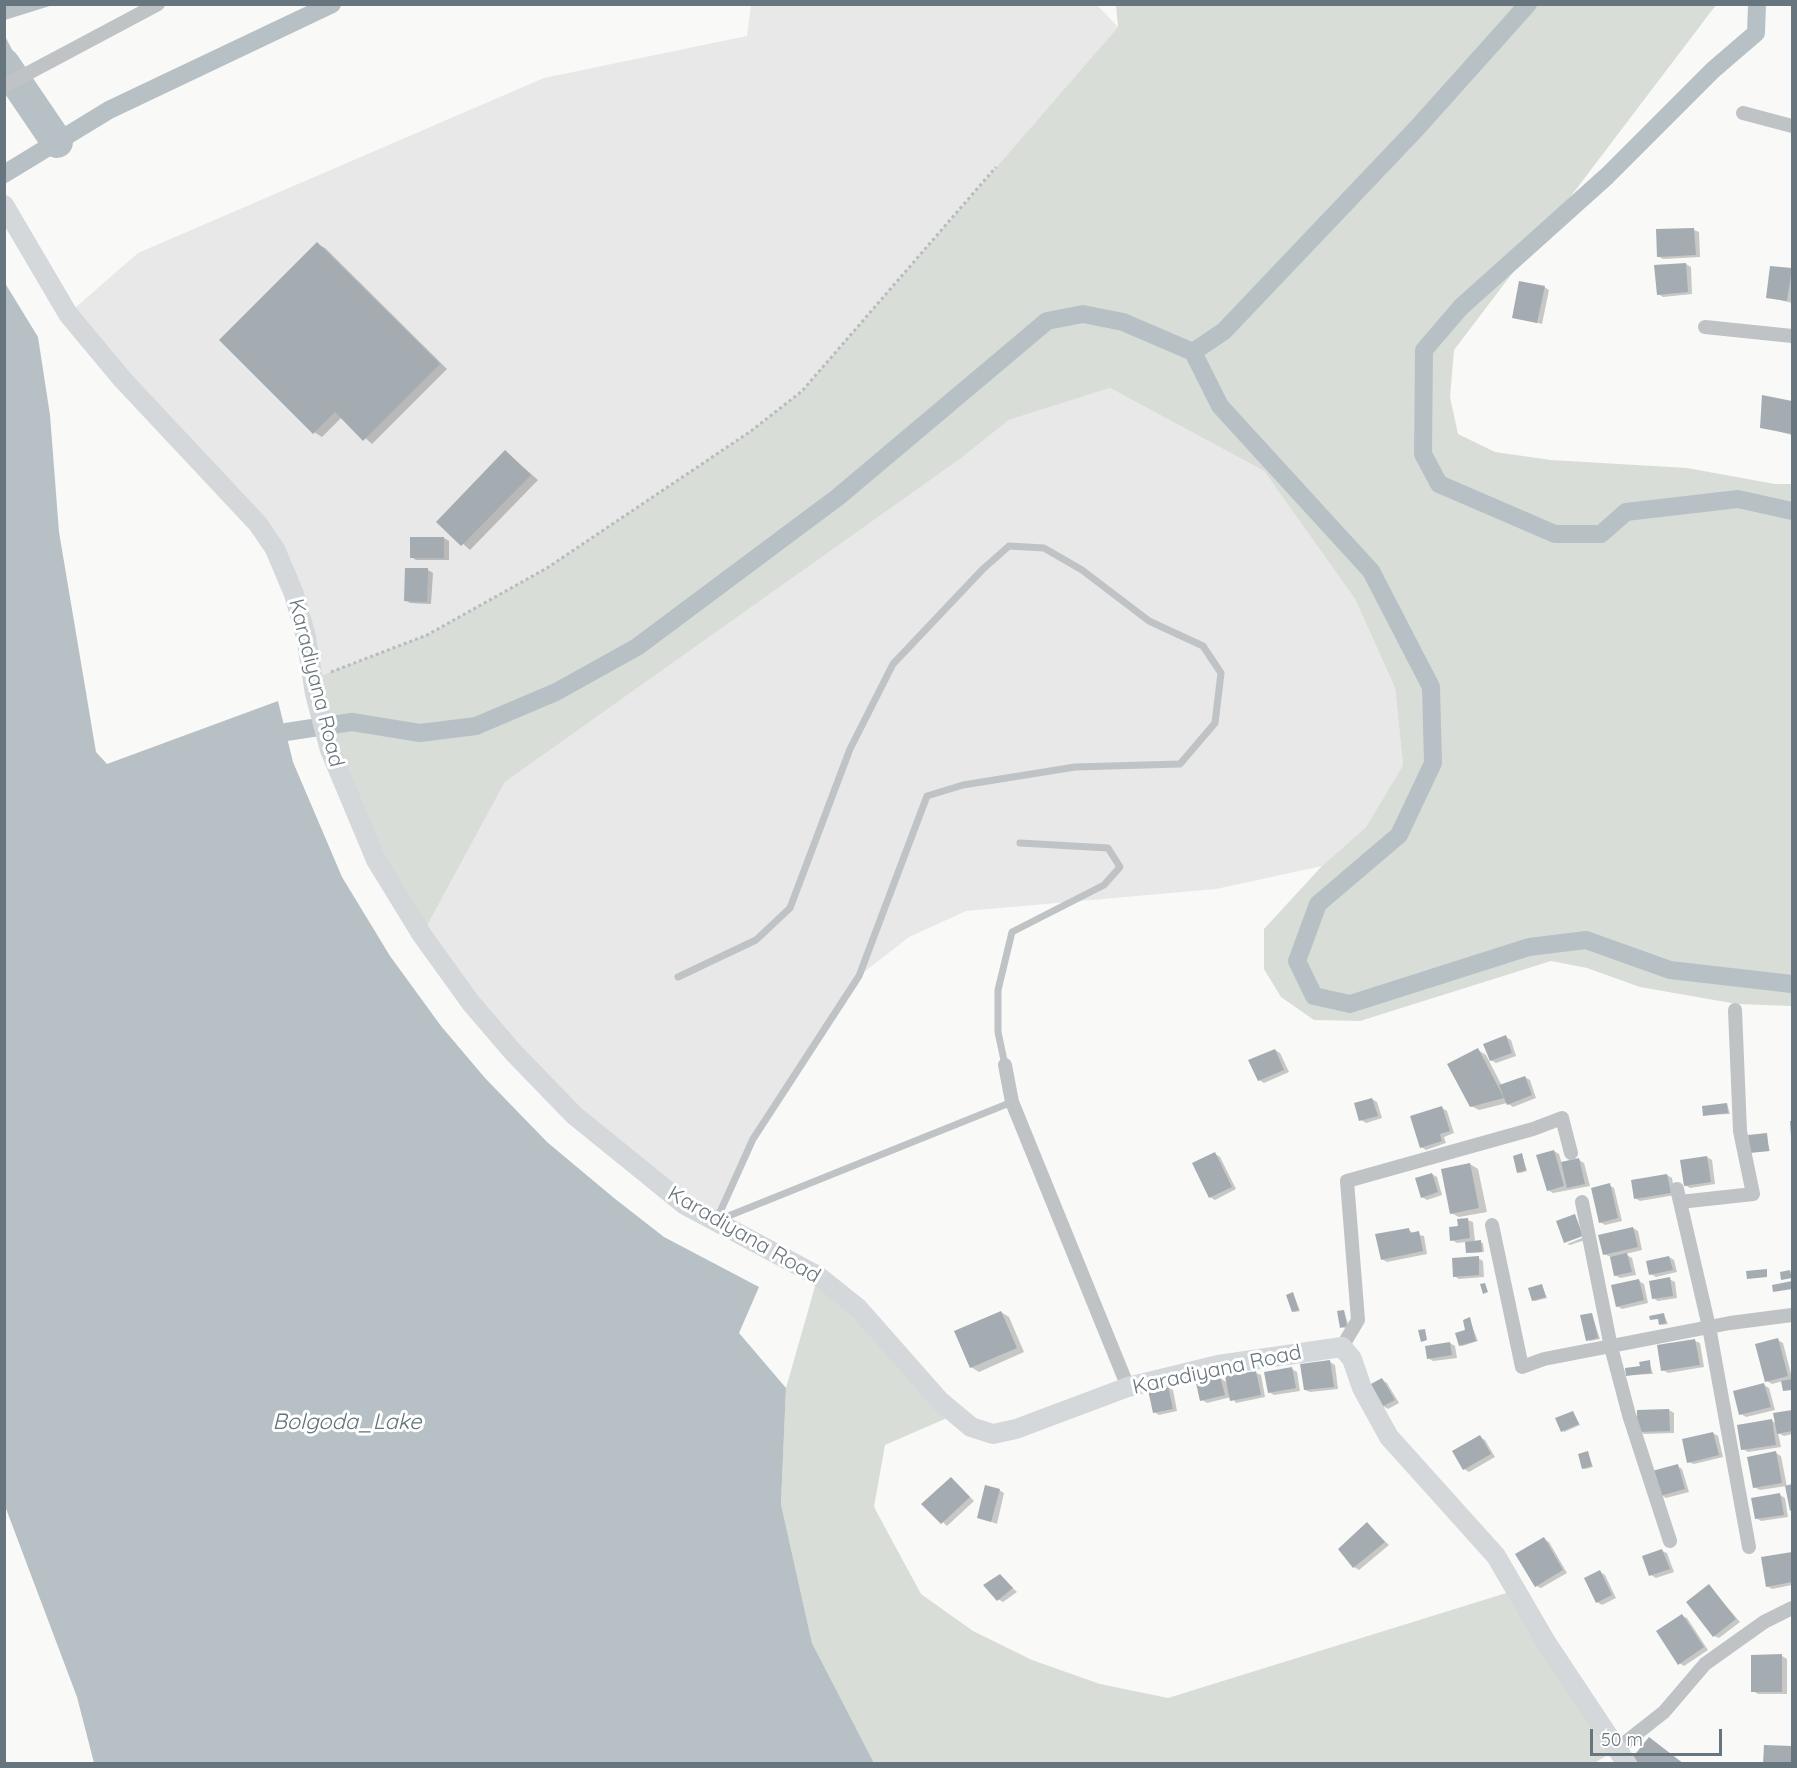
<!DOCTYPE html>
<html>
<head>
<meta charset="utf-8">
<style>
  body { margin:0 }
  #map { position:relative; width:1797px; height:1768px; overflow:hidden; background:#f9f9f7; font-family:Quicksand,sans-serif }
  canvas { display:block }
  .frame { position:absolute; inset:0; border:6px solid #67757e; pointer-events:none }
  .scale { position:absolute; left:1590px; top:1729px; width:132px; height:27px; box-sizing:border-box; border:3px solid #67757e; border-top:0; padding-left:8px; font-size:18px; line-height:21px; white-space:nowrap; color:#67757e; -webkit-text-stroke:4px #fff; paint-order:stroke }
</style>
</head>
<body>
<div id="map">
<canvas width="1797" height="1768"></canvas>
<div class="frame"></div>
<div class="scale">50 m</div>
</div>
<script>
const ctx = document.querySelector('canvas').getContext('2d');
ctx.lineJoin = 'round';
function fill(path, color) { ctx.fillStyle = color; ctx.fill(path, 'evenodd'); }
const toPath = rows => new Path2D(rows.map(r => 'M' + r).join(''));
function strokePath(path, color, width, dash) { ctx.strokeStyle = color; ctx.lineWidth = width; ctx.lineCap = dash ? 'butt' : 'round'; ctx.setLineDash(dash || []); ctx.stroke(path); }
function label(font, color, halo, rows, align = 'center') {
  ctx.font = font + ' Quicksand,sans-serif'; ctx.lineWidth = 6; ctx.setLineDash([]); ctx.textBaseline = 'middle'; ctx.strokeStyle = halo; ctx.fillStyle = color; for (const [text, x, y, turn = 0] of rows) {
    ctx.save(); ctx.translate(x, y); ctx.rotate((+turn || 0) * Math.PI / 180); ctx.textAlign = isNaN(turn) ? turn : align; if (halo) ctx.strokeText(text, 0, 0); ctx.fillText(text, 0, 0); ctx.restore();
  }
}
fill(toPath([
  [751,5,1097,5,1118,27,802,391,751,431,547,568,427,635,312,679,284,565,68,314,138,253,544,78,747,36],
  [1110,388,1264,471,1355,599,1395,688,1403,765,1366,827,1322,866,1216,889,966,911,909,937,859,976,753,1139,716,1221,574,1115,422,935,505,782,960,459,1009,420]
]), '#e7e8e7');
fill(toPath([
  [1116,5,1716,5,1454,350,1450,397,1458,434,1495,452,1551,460,1687,468,1775,484,1792,484,1792,1006,1737,1004,1640,987,1587,968,1551,961,1360,1021,1314,1020,1281,997,1264,969,1264,929,1322,866,1366,827,1403,765,1395,688,1355,599,1264,471,1110,388,1009,420,960,459,505,782,422,935,376,860,312,679,427,635,547,568,751,431,802,391,1118,27],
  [818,1276,954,1415,885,1445,874,1507,921,1594,973,1631,1032,1660,1100,1684,1168,1698,1516,1590,1617,1749,1593,1764,874,1763,812,1643,781,1504,786,1388]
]), '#d9ddd7');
fill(toPath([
  [5,4,53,4,53,5,5,20],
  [5,36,21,67,5,72,4,72],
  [5,283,38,337,50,415,59,532,96,752,107,764,278,701,293,762,342,877,390,956,441,1026,485,1078,547,1142,614,1198,664,1237,759,1287,739,1333,786,1388,781,1504,812,1643,874,1763,94,1763,77,1697,5,1506]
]), '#b7c1c5');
fill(toPath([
  [1694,230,1699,232,1700,257,1663,259,1658,256],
  [317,244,325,248,447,369,372,444,342,417,322,437,314,432],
  [1686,264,1691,267,1692,294,1663,297,1658,294],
  [1791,269,1792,303,1768,297],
  [1544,287,1549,290,1542,324,1514,317],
  [1763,397,1792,402,1792,435,1761,427],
  [506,452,538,480,470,550,438,522],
  [444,538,449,541,449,560,416,560,411,557],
  [428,570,433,573,431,604,410,603,405,600],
  [1506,1037,1511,1040,1516,1056,1496,1063,1491,1060],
  [1275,1050,1280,1053,1289,1072,1264,1083,1259,1080],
  [1478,1050,1486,1055,1502,1086,1525,1077,1530,1080,1536,1098,1513,1107,1507,1103,1479,1110,1471,1106],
  [1372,1099,1377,1102,1382,1118,1366,1123,1361,1120],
  [1727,1104,1730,1114,1705,1115],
  [1442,1108,1447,1111,1454,1133,1444,1137,1446,1143,1426,1150,1421,1147],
  [1766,1135,1770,1151,1751,1152],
  [1554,1151,1559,1154,1562,1164,1579,1160,1584,1163,1590,1186,1553,1193,1548,1190],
  [1215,1154,1220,1157,1236,1189,1215,1200,1210,1197],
  [1522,1155,1527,1171,1520,1173,1518,1172],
  [1707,1157,1712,1160,1715,1184,1690,1188,1685,1185],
  [1470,1164,1478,1169,1487,1212,1459,1217,1451,1213],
  [1432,1174,1437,1177,1442,1195,1427,1200,1422,1197],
  [1667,1175,1672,1178,1675,1195,1640,1201,1635,1198],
  [1609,1185,1614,1188,1622,1221,1605,1225,1600,1222],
  [1467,1220,1473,1222,1475,1242,1483,1243,1484,1252,1469,1253,1466,1242,1457,1243,1452,1240],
  [1633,1228,1638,1231,1642,1250,1625,1254,1632,1258,1636,1275,1620,1278,1615,1275,1611,1257,1604,1254],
  [1408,1229,1414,1234,1424,1236,1427,1254,1387,1262,1382,1259],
  [1587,1236,1588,1239,1570,1245,1567,1244],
  [1669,1257,1674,1260,1677,1272,1656,1277,1651,1274],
  [1478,1258,1483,1261,1484,1277,1459,1279,1454,1276],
  [1669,1279,1675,1282,1677,1298,1658,1301,1653,1298],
  [1639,1281,1644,1284,1648,1303,1622,1309,1617,1306],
  [1542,1286,1547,1298,1535,1301,1533,1300],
  [1293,1294,1300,1311,1295,1312,1293,1311],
  [1344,1311,1349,1327,1344,1328,1342,1327],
  [1001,1312,1009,1317,1024,1352,979,1372,971,1367],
  [1592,1314,1600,1339,1590,1341,1588,1340],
  [1664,1315,1668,1324,1662,1325,1659,1319,1652,1319],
  [1469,1319,1478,1341,1462,1346,1460,1345],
  [1778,1340,1783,1343,1792,1378,1792,1390,1784,1390,1783,1381,1772,1384,1767,1381],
  [1695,1341,1700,1343,1704,1367,1668,1373,1663,1370],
  [1450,1343,1455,1346,1457,1358,1433,1361,1428,1358],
  [1330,1362,1335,1365,1338,1389,1310,1392,1305,1390],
  [1649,1362,1653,1374,1628,1375,1641,1368],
  [1292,1369,1297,1372,1300,1391,1274,1395,1269,1392],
  [1256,1373,1261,1375,1265,1397,1236,1403,1231,1397,1207,1403,1202,1400,1220,1378,1228,1383],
  [1382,1380,1387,1383,1399,1403,1388,1409,1383,1406],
  [1764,1385,1769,1388,1775,1410,1746,1417,1741,1414],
  [1168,1387,1173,1390,1177,1411,1159,1415,1154,1412],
  [1669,1410,1674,1413,1674,1433,1644,1434,1639,1431],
  [1792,1411,1792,1434,1784,1436,1778,1433,1781,1447,1748,1452,1743,1449,1772,1421,1777,1424,1775,1414],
  [1573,1412,1580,1425,1564,1432,1563,1431],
  [1713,1433,1718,1436,1723,1457,1694,1464,1688,1462],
  [1480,1437,1485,1440,1495,1457,1469,1472,1464,1469],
  [1588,1453,1593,1467,1585,1469,1583,1468],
  [1776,1453,1781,1456,1787,1487,1792,1486,1792,1511,1786,1486,1760,1490,1754,1487],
  [1677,1466,1682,1469,1689,1492,1666,1498,1661,1495],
  [951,1478,974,1501,947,1526,924,1504],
  [999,1490,1004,1493,997,1524,978,1517],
  [1780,1495,1785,1498,1788,1517,1761,1521,1756,1518],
  [1367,1524,1389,1545,1359,1570,1354,1567],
  [1544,1539,1549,1542,1567,1573,1541,1588,1536,1586],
  [1662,1551,1667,1553,1674,1572,1656,1578,1651,1575],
  [1792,1553,1792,1585,1772,1589,1767,1586,1762,1558],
  [1600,1572,1605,1575,1616,1598,1602,1605,1597,1602],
  [1000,1576,1017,1592,1003,1602,998,1599],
  [1709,1586,1740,1622,1719,1638,1714,1636],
  [1682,1616,1687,1618,1708,1650,1684,1666,1679,1663],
  [1782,1656,1787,1659,1787,1694,1758,1694,1753,1691]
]), '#0003');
strokePath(toPath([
  [1757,4,1756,33,1713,70,1607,176,1461,307,1424,350,1423,454,1439,484,1555,534,1601,534,1626,512,1738,499,1792,511],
  [4,174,109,110,332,4],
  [1193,352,1220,406,1371,571,1431,687,1433,763,1399,835,1318,904,1297,961,1314,996,1350,1004,1529,947,1586,940,1670,970,1792,984],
  [286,732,352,722,420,733,476,726,556,692,637,647,838,497,1047,321,1083,314,1123,322,1193,352,1224,331,1417,128,1528,4]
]), '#b7c1c5', 18);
strokePath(toPath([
  [4,64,57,142]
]), '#b7c1c5', 32);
fill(toPath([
  [1694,228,1696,255,1657,257,1656,229],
  [317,242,440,364,363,441,335,412,313,434,219,340],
  [1686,263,1688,292,1657,295,1654,265],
  [1770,266,1792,268,1787,301,1766,298],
  [1519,281,1545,286,1537,323,1512,318],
  [1762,395,1792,401,1792,434,1760,428],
  [505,450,531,475,461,546,436,522],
  [410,537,444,537,444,558,410,558],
  [405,568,428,568,427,602,404,601],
  [1506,1035,1512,1053,1490,1061,1483,1044],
  [1478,1048,1504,1098,1470,1107,1447,1064],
  [1275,1049,1284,1070,1258,1081,1248,1060],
  [1525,1076,1532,1095,1507,1105,1499,1085],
  [1372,1098,1378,1116,1359,1121,1354,1103],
  [1727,1103,1728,1113,1703,1116,1702,1106],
  [1442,1106,1450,1131,1440,1134,1442,1141,1420,1148,1410,1116],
  [1790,1121,1792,1121,1792,1137,1791,1137],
  [1767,1133,1769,1151,1750,1153,1748,1135],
  [1554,1150,1564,1186,1547,1191,1536,1155],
  [1215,1152,1232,1187,1209,1198,1192,1163],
  [1522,1153,1526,1170,1517,1173,1513,1156],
  [1707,1156,1711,1182,1684,1186,1680,1160],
  [1579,1158,1585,1184,1567,1188,1561,1162],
  [1470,1163,1479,1208,1450,1214,1441,1169],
  [1432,1173,1438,1192,1421,1198,1415,1178],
  [1667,1174,1671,1193,1634,1199,1631,1180],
  [1610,1183,1618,1218,1599,1223,1591,1188],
  [1575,1214,1583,1236,1564,1243,1556,1221],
  [1468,1218,1470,1238,1450,1241,1449,1227,1458,1226,1457,1219],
  [1633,1227,1638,1247,1603,1255,1598,1235],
  [1409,1228,1410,1233,1419,1231,1423,1251,1381,1260,1375,1234],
  [1481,1240,1482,1252,1466,1253,1465,1242],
  [1627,1253,1632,1272,1614,1276,1610,1257],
  [1479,1256,1479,1275,1453,1277,1452,1258],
  [1669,1256,1673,1270,1649,1275,1646,1261],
  [1767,1269,1767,1277,1747,1279,1746,1271],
  [1790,1270,1792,1278,1781,1280,1780,1272],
  [1670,1277,1673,1296,1652,1299,1649,1281],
  [1639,1279,1644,1300,1616,1307,1611,1285],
  [1792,1281,1792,1289,1773,1292,1772,1285],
  [1485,1283,1488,1292,1483,1294,1480,1284],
  [1542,1284,1546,1297,1532,1301,1528,1288],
  [1293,1292,1299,1310,1292,1312,1286,1295],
  [1344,1310,1347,1326,1340,1328,1337,1311],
  [1001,1311,1017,1348,970,1368,954,1331],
  [1592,1313,1598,1338,1586,1341,1580,1315],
  [1664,1313,1666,1323,1659,1325,1658,1319,1650,1320,1649,1316],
  [1470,1317,1476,1341,1459,1346,1455,1333,1465,1330,1463,1320],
  [1425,1329,1427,1340,1421,1342,1418,1330],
  [1778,1338,1788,1376,1765,1382,1755,1344],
  [1695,1339,1700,1365,1661,1371,1657,1345],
  [1450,1342,1452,1355,1427,1359,1425,1346],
  [1330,1360,1334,1387,1304,1390,1300,1364],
  [1650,1360,1651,1373,1626,1376,1625,1368,1640,1366,1639,1362],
  [1292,1367,1296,1388,1268,1393,1264,1372],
  [1256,1371,1261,1395,1230,1401,1225,1376],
  [1220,1376,1225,1395,1200,1401,1196,1383],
  [1382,1378,1395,1400,1381,1407,1369,1385],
  [1792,1379,1792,1390,1783,1391,1781,1381],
  [1764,1383,1771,1407,1739,1415,1733,1391],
  [1168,1386,1173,1409,1153,1413,1148,1390],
  [1669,1409,1670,1431,1637,1432,1637,1410],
  [1792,1410,1792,1431,1777,1434,1773,1413],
  [1573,1411,1579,1424,1561,1432,1555,1418],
  [1772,1419,1776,1445,1741,1450,1737,1425],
  [1713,1432,1719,1455,1687,1463,1682,1439],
  [1480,1435,1491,1454,1463,1470,1452,1451],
  [1588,1451,1592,1466,1582,1469,1578,1454],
  [1776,1451,1782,1483,1753,1488,1747,1457],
  [1678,1464,1685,1489,1660,1496,1652,1471],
  [951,1477,970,1497,941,1524,921,1504],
  [1792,1484,1792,1510,1790,1511,1785,1486],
  [985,1485,1000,1489,991,1522,977,1518],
  [1780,1493,1784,1515,1755,1519,1751,1498],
  [1367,1522,1385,1542,1353,1568,1338,1549],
  [1544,1537,1563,1570,1535,1587,1515,1554],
  [1662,1549,1670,1569,1649,1576,1642,1556],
  [1792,1552,1792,1582,1766,1587,1761,1557],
  [1600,1570,1612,1595,1596,1603,1584,1578],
  [1000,1574,1013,1588,997,1601,983,1585],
  [1709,1584,1736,1619,1713,1637,1686,1602],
  [1682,1614,1704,1647,1678,1665,1656,1631],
  [1782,1654,1782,1692,1751,1692,1751,1655],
  [1649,1737,1684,1764,1640,1764,1632,1758],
  [1764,1745,1792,1746,1791,1764,1763,1764]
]), '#a4acb1');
strokePath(toPath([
  [331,672,427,635,547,568,751,431,802,391,996,167]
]), '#b9bcbe', 3, [3, 3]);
strokePath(toPath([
  [678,977,756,940,790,908,850,749,893,664,983,569,1009,546,1044,548,1082,570,1149,621,1203,646,1221,673,1215,723,1180,764,1075,767,963,785,927,796,859,976,753,1139,716,1221,1012,1102],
  [1005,1065,998,1032,998,990,1012,932,1104,885,1120,867,1108,848,1020,843]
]), '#bfc3c6', 7);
strokePath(toPath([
  [4,86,158,4],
  [1743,113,1792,126],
  [1705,327,1792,336],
  [1005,1065,1012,1102,1128,1387],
  [1677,1189,1709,1327,1749,1547],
  [1582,1202,1611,1347,1629,1415,1670,1541],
  [1680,1202,1753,1194,1740,1131,1735,1010],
  [1492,1225,1522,1367,1544,1359,1730,1323,1792,1315],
  [1342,1347,1358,1320,1347,1181,1533,1129,1562,1118,1571,1153],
  [1617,1749,1664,1712,1705,1664,1764,1622,1792,1608]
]), '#bfc3c6', 14);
strokePath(toPath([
  [4,205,68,314,123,380,258,524,275,549,294,594,306,637,315,694,330,750,376,860,422,935,471,1003,513,1052,574,1115,685,1205,818,1276,858,1308,940,1401,971,1427,993,1434,1016,1429,1128,1387,1218,1365,1342,1347,1352,1359,1362,1388,1389,1437,1496,1556,1546,1642,1627,1764]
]), '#d5d8db', 20);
label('21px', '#67757e', '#fff', [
  ["Karadiyana Road",316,683,76],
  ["Karadiyana Road",744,1235,30],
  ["Karadiyana Road",1217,1370,-12]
]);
label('italic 22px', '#627378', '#fff', [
  ["Bolgoda_Lake",347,1422]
]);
</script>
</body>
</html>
